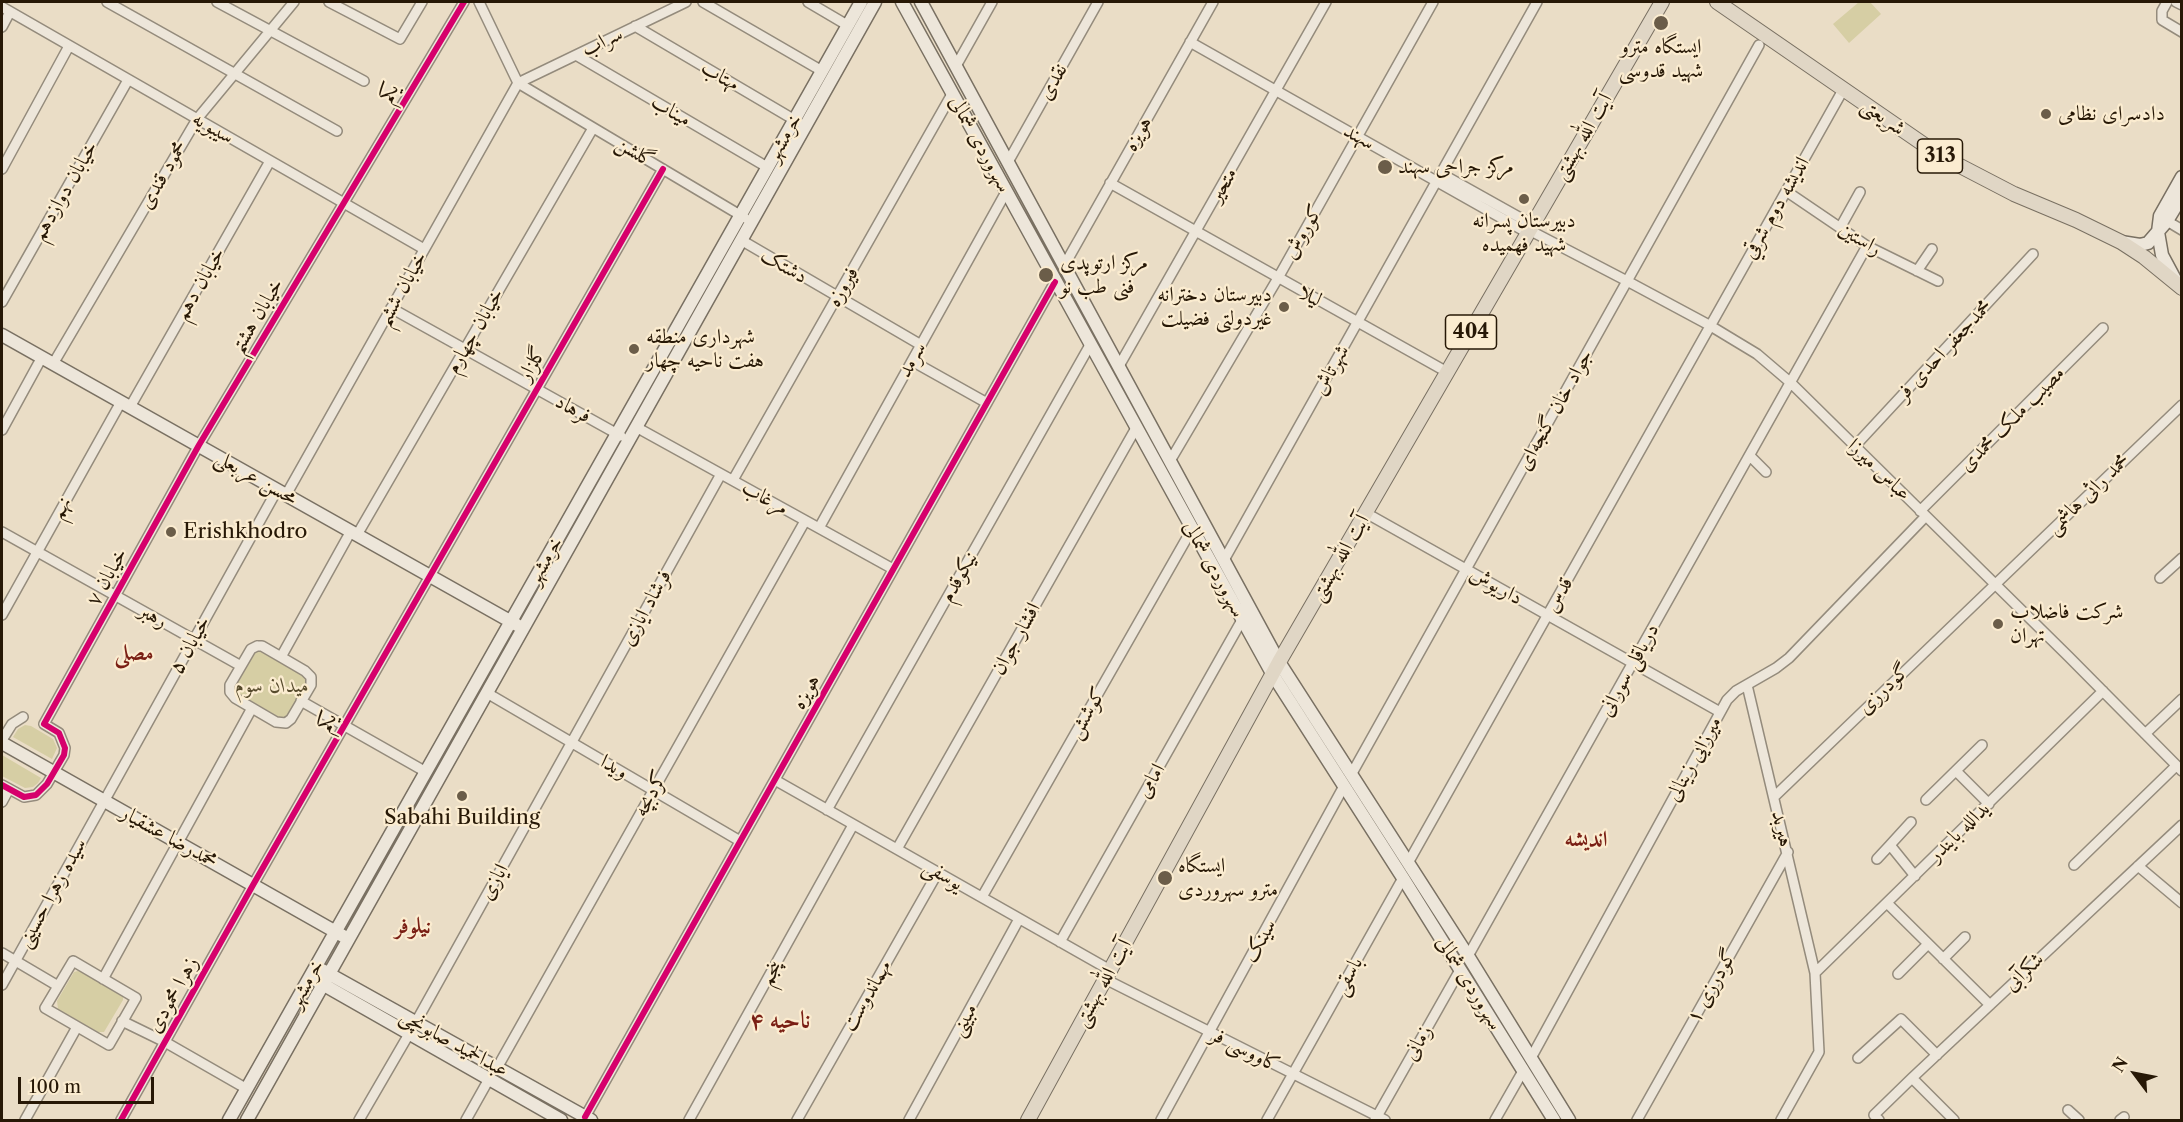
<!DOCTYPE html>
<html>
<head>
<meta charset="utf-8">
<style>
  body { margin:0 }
  #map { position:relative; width:2183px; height:1122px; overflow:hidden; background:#eaddc6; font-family:"Libre Caslon Text",serif }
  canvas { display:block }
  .frame { position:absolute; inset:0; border:3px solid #271806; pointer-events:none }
  .north { position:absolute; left:2105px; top:1044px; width:60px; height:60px; -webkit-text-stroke:4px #fbecd0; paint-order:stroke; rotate:302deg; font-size:16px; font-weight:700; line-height:24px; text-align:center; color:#271806 }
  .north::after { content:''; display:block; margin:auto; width:21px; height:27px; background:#271806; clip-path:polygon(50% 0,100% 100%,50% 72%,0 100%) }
  .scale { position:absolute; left:18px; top:1077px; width:136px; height:27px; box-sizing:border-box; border:3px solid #271806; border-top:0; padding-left:8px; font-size:18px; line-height:21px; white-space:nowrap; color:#271806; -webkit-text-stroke:4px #fbecd0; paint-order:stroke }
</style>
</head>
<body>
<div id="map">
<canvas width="2183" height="1122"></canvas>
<div class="frame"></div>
<div class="north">N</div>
<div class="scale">100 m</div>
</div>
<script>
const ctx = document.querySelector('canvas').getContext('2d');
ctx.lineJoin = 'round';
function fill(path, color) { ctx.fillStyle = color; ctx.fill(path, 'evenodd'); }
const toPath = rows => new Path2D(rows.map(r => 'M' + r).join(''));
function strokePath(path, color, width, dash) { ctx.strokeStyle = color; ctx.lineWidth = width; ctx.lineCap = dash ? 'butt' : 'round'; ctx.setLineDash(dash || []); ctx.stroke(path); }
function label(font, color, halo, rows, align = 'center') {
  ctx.font = font + ' "Libre Caslon Text",Amiri,serif'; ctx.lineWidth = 4.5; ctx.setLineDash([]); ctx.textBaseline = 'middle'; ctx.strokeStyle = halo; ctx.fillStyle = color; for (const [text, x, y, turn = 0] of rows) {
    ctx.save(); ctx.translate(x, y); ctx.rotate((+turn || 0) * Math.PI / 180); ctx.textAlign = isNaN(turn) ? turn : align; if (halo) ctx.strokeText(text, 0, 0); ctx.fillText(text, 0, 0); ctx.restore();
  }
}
fill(toPath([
  [1859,2,1870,2,1881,14,1849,43,1833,24],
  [259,651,302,675,307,680,287,716,284,718,279,717,236,692,235,688,255,653],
  [25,725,31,726,53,739,57,748,52,759,13,737,18,729],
  [2,755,41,778,38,783,33,787,25,788,2,776],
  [78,971,81,972,123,997,123,1000,104,1032,98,1032,58,1009,57,1001,74,972]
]), '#d6cea4');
const street = toPath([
  [107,2,337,131],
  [217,2,364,81],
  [329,2,400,39,422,2],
  [479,2,518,83],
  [703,2,822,71],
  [808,2,847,25],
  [2167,2,2162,11,2162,20,2182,32],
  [2176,2,2182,5],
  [2,7,424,249],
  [635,26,798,122],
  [2,27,10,12],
  [1190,42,1528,233],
  [576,55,767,167],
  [956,66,992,2],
  [518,83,745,218],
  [518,83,686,2],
  [1008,162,1098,2],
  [2,169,69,46],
  [1440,173,1533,225],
  [1110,183,1447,372],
  [1786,191,1867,246,1938,281],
  [2167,221,2182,230],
  [1840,228,1860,192],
  [1529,230,1627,281,1709,325,1757,354,1791,383,2069,657,2182,771],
  [741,240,921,345],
  [1064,266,1213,2],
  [1917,271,1932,249],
  [2,302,128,80],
  [391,308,621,436],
  [912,361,987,403],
  [53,364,197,119,294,2],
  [1119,366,1326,2],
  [130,407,270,161],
  [636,427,893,569],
  [2,430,42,357],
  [1855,446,2033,254],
  [1750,456,1766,472],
  [1170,461,1278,278,1433,2],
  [733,480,952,94],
  [286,495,518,83],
  [1920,511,2103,328],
  [1366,513,1720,712],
  [819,528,1006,192],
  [2,532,241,666],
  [357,535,593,128],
  [1224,560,1537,2],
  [2160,578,2182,558],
  [2,615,121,402],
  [257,646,262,646,281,657,305,671,311,677,311,685,291,719,286,723,276,722,235,698,230,692,230,685,251,649,257,646],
  [281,657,351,531],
  [1747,685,1815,973,1819,1052,1781,1120],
  [487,693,740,841],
  [301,701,426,772],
  [2145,734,2182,699],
  [2,740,12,724,23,717],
  [1956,771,1989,804],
  [1351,775,1759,45],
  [775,780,1110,970],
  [2,785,24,797,36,795,47,784,64,755,65,748,59,733,44,724,199,445,464,2],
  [1775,796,2182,405],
  [1926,800,1982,745],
  [2,802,9,789],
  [827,810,1090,345],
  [1911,822,1890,845,1915,876],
  [897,849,1136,428],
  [1877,859,1890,845],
  [1408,863,1843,90],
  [2074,865,2176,766],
  [2138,866,2182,903],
  [982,897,1192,529],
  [1887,903,1990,1005],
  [1060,942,1242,620],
  [2,953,58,986],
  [1468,956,1867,246],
  [1943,959,1965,937],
  [73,961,136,998,109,1045,45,1008,73,961],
  [1815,973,2103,691],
  [1898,974,1928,944],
  [103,979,252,708],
  [1105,979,1385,1120],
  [2,985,277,490],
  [122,1021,165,1042,247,1089],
  [416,1022,721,474],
  [1531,1058,1727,700,1736,691,1776,668,1789,658,1926,516],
  [1858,1058,1901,1019,1937,1055],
  [497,1068,805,521],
  [1912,1078,1954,1120],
  [2068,1110,2079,1120],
  [585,1117,1055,282],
  [25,1120,77,1027],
  [121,1120,253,885,663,169],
  [359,1120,409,1034],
  [466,1120,489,1079],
  [689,1120,853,825],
  [797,1120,938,872],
  [909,1120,1019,919],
  [1161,1120,1344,786],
  [1267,1120,1403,878],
  [1375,1120,1460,970],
  [1495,1120,1523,1071],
  [1637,1120,1788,852],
  [1879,1120,1874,1115,1912,1078,2182,825],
  [2120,1120,2124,1117]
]);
const secondary = toPath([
  [902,2,1273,675,1403,878,1554,1120],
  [921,2,1279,662,1468,956,1569,1120],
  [2121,242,2140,245,2148,243,2167,221,2182,196],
  [2177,283,2162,255,2158,232,2160,216,2182,177],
  [2,335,517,625],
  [2,743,343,936],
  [322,970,591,1120],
  [317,981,561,1120],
  [229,1120,861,2],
  [247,1120,875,2]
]);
const primary = toPath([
  [1717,2,1939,155,2014,194,2076,220,2121,242,2144,257,2182,288],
  [1028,1120,1279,662,1662,2]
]);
strokePath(street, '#948b7c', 12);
strokePath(secondary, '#797062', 15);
strokePath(primary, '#797062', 16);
strokePath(street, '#ede6da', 9);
strokePath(secondary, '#ede6da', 12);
strokePath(primary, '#e0d6c5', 14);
strokePath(toPath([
  [2,785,24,797,36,795,47,784,64,755,65,748,59,733,44,724,199,445,464,2],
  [585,1117,1055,282],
  [121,1120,253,885,663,169]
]), '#d6006c', 6);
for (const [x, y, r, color] of [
  [1661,23,8,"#6b5d49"],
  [2046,114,6,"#6b5d49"],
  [1385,167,8,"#6b5d49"],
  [1524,199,6,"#6b5d49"],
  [1046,275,8,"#6b5d49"],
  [1284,307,6,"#6b5d49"],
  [634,349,6,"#6b5d49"],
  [171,532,6,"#6b5d49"],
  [1998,624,6,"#6b5d49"],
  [462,796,6,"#6b5d49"],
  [1165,878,8,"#6b5d49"]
]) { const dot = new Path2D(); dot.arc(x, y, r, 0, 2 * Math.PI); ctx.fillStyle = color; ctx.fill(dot); strokePath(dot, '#fbecd0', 2); }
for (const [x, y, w] of [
  [1940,156,45],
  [1471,332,51]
]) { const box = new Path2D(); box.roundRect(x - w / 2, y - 17, w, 34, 4.5); ctx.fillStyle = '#fbecd0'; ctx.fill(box); strokePath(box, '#271806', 1.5); }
label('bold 20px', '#271806', null, [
  ["313",1940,156],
  ["404",1471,332]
]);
label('21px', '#271806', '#fbecd0', [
  ["سراب",602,42,-26],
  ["مهتاب",720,76,30],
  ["نقدی",1053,82,-61],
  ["یکم",389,93,-59],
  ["میناب",671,111,30],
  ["شریعتی",1883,117,35],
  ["سیبویه",213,128,30],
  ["هویزه",1138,134,-61],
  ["سهند",1359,137,29],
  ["آیت الله بهشتی",1583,137,-60],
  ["خرمشهر",784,138,-60],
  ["سهروردی شمالی",980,144,61],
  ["گلشن",635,152,31],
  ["محمود قندی",163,175,-60],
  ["متحیر",1223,185,-60],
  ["خیابان دوازدهم",65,191,-60],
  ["انديشه دوم شرقي",1776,208,-60],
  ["کوروش",1303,232,-60],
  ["راستین",1860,239,31],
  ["دشتک",784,266,30],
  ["خیابان دهم",200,284,-60],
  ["فیروزه",843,287,-60],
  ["خیابان ششم",402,289,-61],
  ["لیلا",1310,296,29],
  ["خیابان هشتم",257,316,-59],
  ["خیابان چهارم",475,331,-60],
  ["محمدجعفر احدی فر",1944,350,-47],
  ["سرمد",912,360,-61],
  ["گلزار",532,364,-60],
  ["شهرتاش",1331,370,-61],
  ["فرهاد",573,409,29],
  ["جواد خان گنجه‌ای",1555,410,-61],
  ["مصیب ملک محمدی",2012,419,-45],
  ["عباس میرزا",1879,470,44],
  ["محسن عربعلی",256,478,29],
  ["محمد راثی هاشمی",2088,494,-44],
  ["مرغاب",765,498,29],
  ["نهم",61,508,-61],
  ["آیت الله بهشتی",1340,558,-60],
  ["خرمشهر",545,561,-60],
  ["سهروردی شمالی",1214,569,61],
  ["خیابان ۷",107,577,-61],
  ["نیکوقدم",959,577,-61],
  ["داریوش",1496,586,29],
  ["قدس",1559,595,-61],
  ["فرشاد ایازی",646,608,-61],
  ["رهبر",153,616,29],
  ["افشار جوان",1016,639,-61],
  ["خیابان ۵",190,645,-61],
  ["دریاقلی سورانی",1629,670,-61],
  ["گودرزی",1884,689,-44],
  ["هویزه",806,692,-61],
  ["کوشش",1087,713,-60],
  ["یکم",327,722,-60],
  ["میرزایی زینالی",1694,759,-61],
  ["ویدا",614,767,30],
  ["امامی",1151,781,-60],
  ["کردبچه",651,794,-61],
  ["هیربد",1782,829,77],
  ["یدالله بایندر",1959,832,-44],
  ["محمدرضا عشقیار",169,837,29],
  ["یوسفی",943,875,30],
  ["ایازی",494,882,-61],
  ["سیده زهرا حسینی",52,893,-61],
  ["سینک",1260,941,-61],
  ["شکرآبی",2024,972,-43],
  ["پنجم",771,973,-61],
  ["باسقی",1348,976,-61],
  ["آیت الله بهشتی",1103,983,-61],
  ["سهروردی شمالی",1469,983,58],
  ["خرمشهر",306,984,-61],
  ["گودرزی ۱",1712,986,-61],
  ["زهرا محمودی",173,995,-61],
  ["مهماندوست",867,996,-60],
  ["مبینی",964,1020,-61],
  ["عبدالحمید صابونچی",454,1043,29],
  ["زمانی",1418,1043,-60],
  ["کاووسی فر",1245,1050,27]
]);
label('21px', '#271806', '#fbecd0', [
  ["ایستگاه مترو",1661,47,"center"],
  ["شهید قدوسی",1661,71,"center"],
  ["دادسرای نظامی",2058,114],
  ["مرکز جراحی سهند",1398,167],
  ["دبیرستان پسرانه",1524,221,"center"],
  ["شهید فهمیده",1524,245,"center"],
  ["مرکز ارتوپدی",1060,263],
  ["فنی طب نو",1060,287],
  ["دبيرستان دخترانه",1272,295,"right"],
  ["غیردولتی فضیلت",1272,319,"right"],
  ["شهرداری منطقه",646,337],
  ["هفت ناحیه چهار",646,361],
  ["Erishkhodro",183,532],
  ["شرکت فاضلاب",2010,612],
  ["تهران",2010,636],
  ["Sabahi Building",462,818,"center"],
  ["ایستگاه",1178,866],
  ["مترو سهروردی",1178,890]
], 'left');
label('italic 21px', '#574b2d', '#fbecd0', [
  ["میدان سوم",272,686]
]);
label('bold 22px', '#7a1f14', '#fbecd0', [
  ["مصلی",134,654],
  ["اندیشه",1586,840],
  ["نیلوفر",413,927]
]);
label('bold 24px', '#7a1f14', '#fbecd0', [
  ["ناحیه ۴",780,1021]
]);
</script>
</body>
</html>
